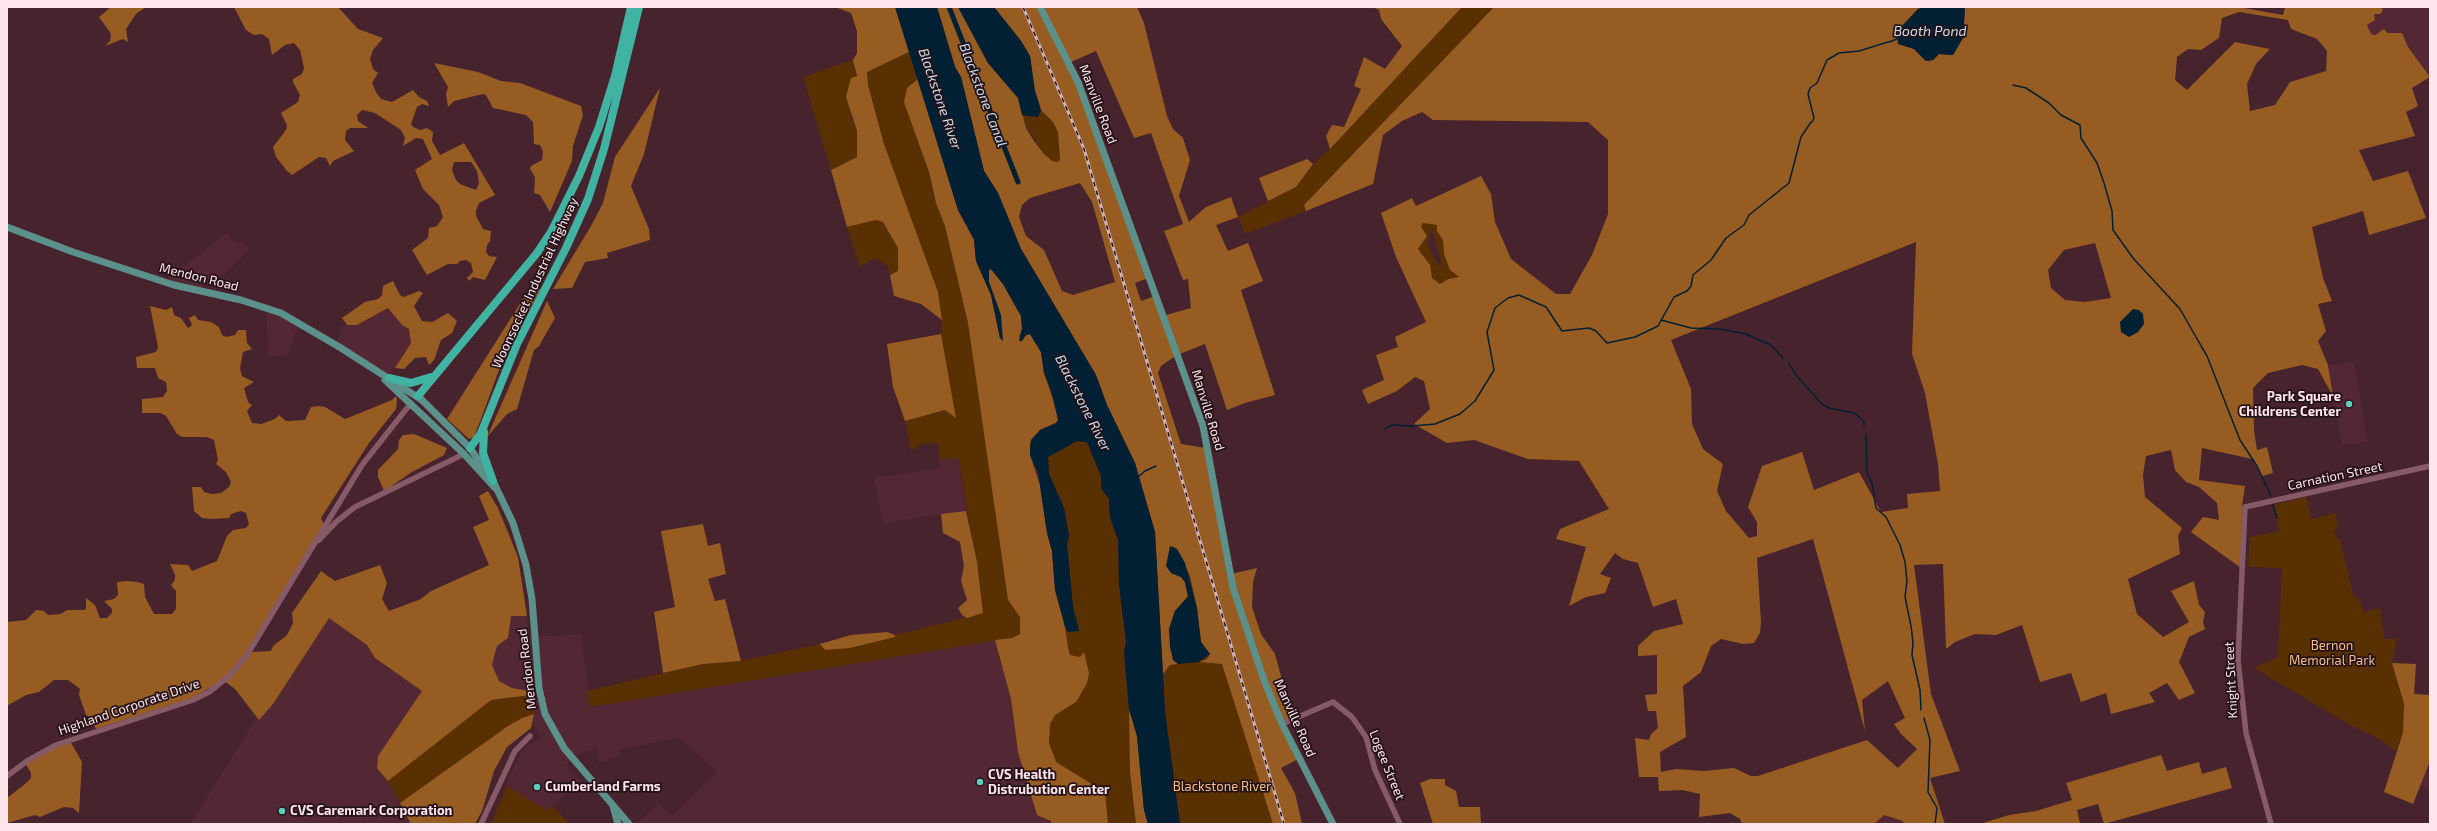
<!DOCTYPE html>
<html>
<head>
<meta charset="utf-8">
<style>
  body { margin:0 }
  #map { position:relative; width:2437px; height:831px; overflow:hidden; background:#47232e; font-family:"Exo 2",sans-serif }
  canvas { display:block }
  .frame { position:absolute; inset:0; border:8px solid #fee5eb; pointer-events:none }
</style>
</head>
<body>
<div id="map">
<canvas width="2437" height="831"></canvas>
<div class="frame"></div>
</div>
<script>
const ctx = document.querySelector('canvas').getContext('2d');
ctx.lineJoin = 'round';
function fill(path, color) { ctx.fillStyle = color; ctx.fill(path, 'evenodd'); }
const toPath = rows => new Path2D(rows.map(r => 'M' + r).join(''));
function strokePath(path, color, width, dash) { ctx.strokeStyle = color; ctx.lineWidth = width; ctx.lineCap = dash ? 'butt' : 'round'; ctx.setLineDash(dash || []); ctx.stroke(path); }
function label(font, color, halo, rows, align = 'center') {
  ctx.font = font + ' "Exo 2",sans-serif'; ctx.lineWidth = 3.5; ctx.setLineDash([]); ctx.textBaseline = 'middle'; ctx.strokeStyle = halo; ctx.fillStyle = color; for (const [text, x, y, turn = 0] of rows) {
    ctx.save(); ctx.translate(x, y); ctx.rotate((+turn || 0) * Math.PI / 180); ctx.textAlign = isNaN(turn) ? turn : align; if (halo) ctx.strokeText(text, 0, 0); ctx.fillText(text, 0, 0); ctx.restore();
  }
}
fill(toPath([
  [2381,7,2430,7,2430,77,2408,47,2402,33,2371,34,2367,25,2374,20,2374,14,2380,14,2383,10],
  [227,233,236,244,243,242,250,249,225,274,213,279,198,290,166,280],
  [266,306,300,322,287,356,269,357],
  [388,308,402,325,409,329,411,344,402,354,402,359,387,377,336,342,341,327,347,325,357,325],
  [2354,362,2367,441,2342,446,2328,365],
  [959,458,966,511,883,523,874,478,940,468,939,459],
  [511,616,527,616,529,637,581,634,591,707,995,640,1011,699,1018,752,1051,824,635,824,659,804,672,816,717,772,679,737,619,750,619,756,599,763,598,748,581,753,566,765,581,781,547,810,507,786,506,782,523,750,531,742,542,739,533,723,529,691,512,688,499,681,492,665,497,646,504,642],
  [329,618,367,645,375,658,422,691,378,756,377,768,388,781,411,824,190,824,257,717,259,720],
  [2430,761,2430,789,2419,785],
  [1883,815,1903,821,1904,824,1874,824]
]), '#542735');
fill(toPath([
  [1462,7,1494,7,1304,205,1306,211,1245,234,1238,217,1296,187,1313,164,1330,149],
  [909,52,918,79,907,88,936,203,945,226,968,323,1008,600,1020,617,1020,634,1012,638,590,707,587,691,672,671,703,664,741,661,820,644,825,650,895,637,895,635,983,613,959,459,939,459,938,443,921,444,911,451,905,421,945,410,956,417,941,334,942,320,938,292,884,144,868,85,867,72],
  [853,60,857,77,851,116,857,131,857,157,831,170,803,77],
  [1041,110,1053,122,1058,132,1060,160,1058,162,1052,161,1044,154,1025,124,1022,115,1038,117],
  [876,220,883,222,898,248,898,271,890,275,888,266,875,258,860,267,847,227],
  [1423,223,1437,225,1437,231,1443,240,1444,254,1450,270,1459,277,1448,279,1440,284,1432,278,1430,265,1418,249,1421,244,1421,227],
  [1432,228,1442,265,1439,266,1429,247,1428,241],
  [1124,327,1244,733,1273,824,1180,824,1165,712,1163,674,1170,665],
  [1077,441,1087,442,1101,476,1101,488,1109,499,1110,517,1118,540,1119,584,1126,642,1124,654,1129,709,1130,772,1136,824,1060,824,1047,751,1038,632,1081,693,1084,653,1081,657,1070,655,1065,627,1068,632,1079,630,1073,607,1067,544,1069,536,1064,508,1049,474,1048,457],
  [2306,497,2312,519,2336,513,2338,529,2334,531,2337,539,2340,539,2354,598,2359,597,2363,612,2380,608,2384,639,2397,638,2392,663,2404,704,2403,732,2396,751,2381,740,2350,725,2254,668,2278,657,2282,568,2248,567,2250,537,2279,531,2273,505],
  [530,695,534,714,508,726,400,803,388,781,401,769,491,700],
  [507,786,547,810,552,806,570,824,491,824]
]), '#593002');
fill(toPath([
  [111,7,146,7,136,14,126,29,128,42,123,39,105,46,110,41,111,34,99,17],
  [234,7,338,7,358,29,383,38,373,50,370,59,373,69,378,73,372,83,376,92,381,99,392,102,413,90,419,97,427,101,429,106,422,104,417,107,411,124,413,127,420,130,427,128,433,132,432,141,440,155,464,143,494,193,495,195,479,203,476,211,476,216,483,229,491,231,490,241,487,245,486,252,489,256,497,257,485,280,473,277,469,281,467,278,473,272,471,263,466,260,460,261,457,264,448,264,427,275,425,272,412,250,428,238,429,228,437,226,443,217,439,205,423,189,415,170,432,159,423,139,416,138,403,146,405,138,401,130,375,113,362,110,357,115,358,121,368,128,350,128,346,131,345,140,354,151,333,161,330,166,326,158,319,157,292,175,287,171,276,157,273,147,286,130,287,125,281,113,298,102,300,95,293,82,293,79,302,74,304,68,300,50,294,43,285,45,272,55,269,39,262,34,254,35,246,30],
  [454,162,471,162,477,171,479,183,476,190,460,184,456,180,452,170],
  [835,7,895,7,898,16,909,52,867,72,868,85,884,144,938,292,942,320,921,304,894,296,890,275,898,271,898,248,883,222,876,220,847,227,831,170,857,157,857,131,846,97,851,78,857,76,853,60,857,53,857,31,851,13],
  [937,7,958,7,988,63,1018,98,1026,128,1034,141,1044,154,1052,161,1058,162,1060,160,1058,132,1053,122,1041,110,1035,91,1030,56,1021,41,994,7,1137,7,1144,23,1167,116,1173,129,1183,138,1190,160,1179,196,1189,222,1206,207,1231,197,1238,217,1216,225,1228,251,1248,243,1263,281,1241,290,1275,395,1245,403,1227,410,1205,344,1177,355,1161,366,1158,373,1181,444,1206,448,1227,575,1257,568,1253,582,1252,607,1261,634,1275,654,1287,698,1295,717,1283,723,1300,758,1281,768,1295,793,1302,824,1273,824,1222,664,1199,662,1207,659,1210,654,1201,642,1197,608,1190,576,1177,549,1172,546,1171,573,1181,577,1185,582,1188,596,1175,611,1169,629,1173,660,1178,664,1170,665,1163,674,1155,532,1135,463,1107,405,1096,375,1021,249,998,193,984,171,961,77,955,67],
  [1096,51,1134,138,1151,133,1183,224,1164,231,1183,280,1188,279,1191,308,1166,315,1158,295,1141,301,1135,283,1151,277,1071,62],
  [1080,183,1092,202,1115,282,1073,295,1062,291,1044,250,1026,236,1019,217,1022,205,1030,198],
  [1372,7,1462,7,1330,149,1326,136,1332,125,1344,127,1361,89,1354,86,1364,57,1385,69,1402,46,1381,19,1379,10],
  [1494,7,1924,7,1918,9,1903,25,1903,45,1914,49,1926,61,1933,60,1939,54,1953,55,1963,38,1965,7,2238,7,2283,15,2285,7,2381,7,2383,10,2380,14,2374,14,2375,20,2367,25,2371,34,2375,35,2384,29,2387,33,2402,33,2408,47,2430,77,2412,88,2418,106,2406,112,2415,136,2359,150,2373,181,2408,171,2426,218,2369,235,2363,211,2312,227,2323,278,2332,301,2318,304,2326,331,2318,341,2328,365,2333,396,2318,369,2302,365,2268,373,2253,388,2254,430,2257,450,2267,447,2273,473,2262,476,2252,459,2202,448,2199,480,2245,486,2242,506,2241,568,2191,532,2203,517,2219,520,2217,503,2199,487,2186,482,2175,470,2171,450,2146,456,2143,475,2145,497,2182,528,2178,536,2180,554,2128,579,2137,614,2163,637,2189,622,2171,591,2194,581,2199,605,2205,612,2203,622,2205,629,2189,637,2179,662,2195,693,2179,700,2167,683,2149,693,2155,702,2111,714,2106,693,2081,702,2071,673,2040,682,2022,625,1996,635,1975,634,1955,642,1946,649,1943,564,1914,565,1931,694,1960,771,1930,778,1945,824,1904,824,1903,821,1884,815,1874,824,1742,824,1740,819,1730,813,1699,817,1700,794,1682,790,1659,791,1658,777,1639,777,1635,738,1649,740,1651,734,1658,728,1656,711,1648,711,1645,695,1657,694,1657,655,1638,656,1638,646,1654,631,1683,624,1676,599,1653,607,1638,563,1623,559,1615,553,1600,574,1611,578,1605,593,1586,597,1569,606,1586,547,1556,539,1560,529,1609,509,1579,461,1528,459,1474,440,1447,443,1414,424,1430,409,1424,381,1415,377,1397,391,1368,404,1362,390,1384,380,1376,355,1398,347,1395,337,1426,322,1396,257,1381,213,1412,198,1416,206,1481,176,1491,194,1495,222,1511,259,1556,294,1570,294,1592,255,1608,214,1608,140,1588,122,1433,120,1422,112,1402,121,1383,135,1373,184,1306,211,1304,205],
  [2239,12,2288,20,2291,29,2317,39,2327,51,2326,71,2290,82,2275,105,2250,111,2247,84,2256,64,2270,49,2235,42,2187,90,2175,80,2177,57,2188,49,2201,50,2219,38,2222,18],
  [1423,223,1437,225,1437,231,1443,240,1444,254,1450,270,1459,277,1448,279,1440,284,1432,278,1430,265,1418,249,1427,236,1421,227],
  [1916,242,1912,354,1925,393,1938,464,1940,491,1907,494,1908,508,1881,512,1859,472,1814,490,1802,452,1762,466,1748,507,1757,522,1757,536,1749,538,1726,511,1717,491,1723,464,1703,449,1692,424,1691,389,1671,340],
  [2095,243,2111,298,2085,302,2065,300,2051,288,2048,270,2064,250],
  [1813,539,1865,731,1862,700,1888,681,1905,718,1894,724,1901,734,1917,749,1898,768,1867,740,1758,776,1751,776,1734,768,1704,771,1676,769,1661,772,1660,752,1686,737,1683,686,1701,672,1711,646,1721,639,1743,644,1754,643,1760,633,1761,622,1757,558],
  [434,63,478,72,501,81,520,83,581,106,583,115,573,146,572,161,550,212,540,195,534,193,535,177,530,169,531,166,542,160,543,152,540,145,534,144,533,122,526,115,493,108,486,95,483,94,454,101,448,107,446,94,448,87],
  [918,79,958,210,974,240,976,261,991,295,1000,338,1001,317,989,282,989,270,991,269,1003,284,1021,316,1022,329,1019,337,1030,334,1041,352,1044,373,1057,411,1058,420,1056,423,1040,430,1030,455,1040,485,1047,533,1052,551,1055,590,1064,620,1068,647,1070,655,1080,657,1084,652,1089,673,1087,683,1076,702,1055,715,1050,724,1049,743,1056,762,1105,792,1108,824,1051,824,1051,821,1037,815,1018,752,1011,699,995,640,1012,638,1020,634,1020,617,1008,600,968,323,945,226,936,203,929,172,904,102,907,88],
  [660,88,644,154,631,186,649,229,650,240,607,253,608,258,585,262,572,288,553,289,591,226,603,203,615,157],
  [1307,159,1313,164,1296,187,1268,201,1259,178],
  [535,280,540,290,503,359,481,419,474,437,469,439,447,419],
  [393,281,400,295,404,297,419,291,423,293,414,306,422,321,432,322,448,313,457,321,452,333,441,340,434,360,429,365,426,357,415,358,404,369,395,368,411,343,409,329,402,325,388,308,357,325,347,325,342,318,365,302,378,299,382,295,383,286],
  [547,301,555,318,539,346,534,350,517,409,507,414,487,437],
  [150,306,166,310,172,307,174,315,181,318,188,328,192,325,189,318,195,315,198,320,211,322,219,327,222,335,226,337,235,335,238,330,246,330,247,343,252,349,243,352,240,368,242,376,254,382,244,388,248,402,252,405,247,411,252,423,261,424,275,419,279,415,286,421,305,420,311,407,319,406,325,407,345,419,392,400,396,396,397,400,396,409,369,443,321,518,325,527,250,652,271,651,273,646,287,635,293,623,292,613,321,571,335,581,380,565,387,583,382,599,389,611,421,599,431,591,489,565,473,527,489,520,479,496,488,491,498,508,518,557,527,616,511,616,508,638,497,646,492,665,499,681,512,688,529,691,530,695,491,700,388,781,377,768,378,756,422,691,375,658,367,645,329,618,273,704,259,720,235,689,223,680,192,698,96,729,90,717,86,715,79,695,80,689,68,680,54,680,39,692,26,695,7,706,7,622,26,620,36,610,44,611,48,615,61,614,67,610,83,610,86,609,86,598,95,605,100,618,107,618,112,613,112,609,104,601,114,599,118,595,117,582,126,581,138,582,144,584,145,597,154,614,172,614,176,609,176,591,171,585,175,580,175,575,170,564,188,565,192,571,217,561,227,536,233,530,246,528,249,524,246,513,241,511,231,514,229,518,211,519,202,518,194,511,192,487,201,487,204,492,212,494,221,493,229,487,231,482,226,472,216,464,218,460,214,440,207,437,182,437,177,434,166,416,160,413,142,413,142,399,163,397,167,391,166,382,158,378,155,368,137,368,136,357,156,352,158,347],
  [941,334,956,418,945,410,905,421,893,387,887,344],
  [414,434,447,448,444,455,412,472,384,491,378,477,378,470,398,449,399,440,403,435],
  [966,511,977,562,983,613,967,618,962,615,958,608,967,600,961,581,964,566,960,542,943,533,941,514],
  [703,524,708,546,720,543,726,574,708,579,715,601,725,599,741,661,703,664,663,673,654,612,675,607,661,531],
  [887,632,895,635,895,637,850,648,825,650,820,644,851,635],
  [2392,663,2416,664,2414,694,2430,695,2430,761,2413,804,2384,792,2403,732,2404,704],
  [1129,709,1137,736,1144,810,1148,824,1136,824,1130,772],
  [534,714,531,728,507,747,494,771,482,811,475,824,411,824,400,803,508,726,522,718],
  [69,739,82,762,79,813,73,808,64,807,40,817,35,815,7,823,7,798,25,784,31,778,31,773,25,763],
  [2161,755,2167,771,2199,762,2202,774,2226,767,2232,788,2104,824,2098,804,2077,810,2080,824,1980,824,2009,815,2036,811,2072,800,2066,783],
  [1430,779,1445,779,1445,785,1456,791,1459,807,1480,807,1481,824,1433,824,1420,783]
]), '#965c22');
fill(toPath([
  [895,7,937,7,955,67,961,77,984,171,998,193,1021,249,1096,375,1107,405,1135,463,1155,532,1165,712,1180,824,1148,824,1144,810,1137,736,1129,709,1124,653,1126,642,1119,584,1118,540,1110,517,1109,499,1101,488,1101,476,1087,442,1077,441,1048,457,1049,474,1064,508,1069,536,1067,544,1073,607,1079,631,1068,632,1065,627,1055,590,1052,551,1047,533,1038,472,1030,455,1030,445,1031,440,1040,430,1056,423,1058,420,1051,390,1044,373,1041,352,1030,334,1026,335,1022,341,1019,341,1022,329,1021,316,1003,284,991,269,989,270,989,282,1001,315,1003,341,1000,338,991,295,976,261,974,239,958,210],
  [958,7,994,7,1021,41,1030,56,1035,91,1041,110,1038,117,1022,115,1018,98,988,63],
  [1924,7,1965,7,1963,38,1953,55,1939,54,1933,60,1926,61,1914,49,1898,44,1897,35,1903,25,1918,9],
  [2133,309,2139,310,2143,314,2144,324,2138,332,2129,337,2121,332,2120,322],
  [1170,546,1177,549,1185,563,1197,608,1201,642,1210,654,1199,662,1178,664,1173,660,1170,647,1169,629,1175,611,1188,597,1185,582,1181,577,1171,573,1166,566]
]), '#022034');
strokePath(toPath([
  [1889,42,1897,39],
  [2013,85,2026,88,2049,103,2061,115,2080,125,2081,138,2097,163,2104,183,2112,211,2113,230,2133,258,2180,309,2196,337,2207,356,2240,440,2257,466,2271,496],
  [1812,122,1814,118,1808,94,1810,88,1817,83,1827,60,1839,53,1859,51,1888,42],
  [1661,320,1691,328,1720,329,1746,334,1771,345,1783,358],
  [1789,363,1795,374,1822,404,1829,408,1854,413,1864,421,1864,426],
  [1385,429,1392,425,1412,426,1435,424,1460,414,1475,401,1494,370,1487,332,1495,308,1508,298,1519,295,1546,307,1562,331,1589,328,1596,331,1607,343,1635,337,1658,326,1674,297,1687,291,1691,286,1693,275,1711,260,1726,238,1744,225,1749,215,1789,183,1801,137,1811,122],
  [1866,434,1867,473,1872,483,1876,508,1886,517,1900,545,1905,562,1907,581,1905,597,1911,626,1913,642,1912,655,1920,690,1921,710],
  [1138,477,1145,471,1156,466],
  [2273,505,2277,518],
  [1924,718,1930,740,1928,792,1937,808,1935,824]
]), '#022034', 1.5);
strokePath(toPath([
  [949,7,1018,182]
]), '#022034', 5);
strokePath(toPath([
  [319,540,336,522,355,507,464,454],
  [1282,724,1333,702,1352,717,1366,737,1375,770,1400,824],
  [7,776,27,761,56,745,193,700,209,692,228,677,247,655,362,465,411,403],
  [481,824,515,751,530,736],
  [2271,824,2246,733,2238,660,2245,507,2430,466]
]), '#865b67', 5.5);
strokePath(toPath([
  [1040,7,1078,82,1203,426,1233,588,1264,680,1282,724,1333,824],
  [7,227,73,252,174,285,241,300,281,313,341,348,422,400,470,448,493,481,513,523,526,565,532,599,539,688,545,714,564,748,629,824],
  [385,380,464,454,495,488],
  [613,806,618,824]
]), '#5c908a', 7);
strokePath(toPath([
  [389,378,411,383,431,377],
  [418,396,537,253,551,232,579,176,599,127,615,76,631,7],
  [484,432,483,453,493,481],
  [470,448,481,433,517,344,566,248,588,199,604,149,639,7]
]), '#40b3a2', 8);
const rail = toPath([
  [1023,7,1084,149,1284,824]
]);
strokePath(rail, '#cfb3ba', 3);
strokePath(rail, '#231217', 1.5, [4.5]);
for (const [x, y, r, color] of [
  [2349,404,4,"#5bcebc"],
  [980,782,4,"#5bcebc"],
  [537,787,4,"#5bcebc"],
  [282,811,4,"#5bcebc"]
]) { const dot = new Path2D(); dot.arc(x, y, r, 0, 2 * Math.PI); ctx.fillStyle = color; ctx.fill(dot); strokePath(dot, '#231217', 1.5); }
label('13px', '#fee5eb', '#231217', [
  ["Manville Road",1098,104,69],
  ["Mendon Road",199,277,14],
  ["Woonsocket Industrial Highway",535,283,-65],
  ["Manville Road",1208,410,73],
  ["Carnation Street",2335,476,-12],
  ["Mendon Road",527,669,-97],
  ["Knight Street",2231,680,-93],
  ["Highland Corporate Drive",129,707,-19],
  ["Manville Road",1295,718,66],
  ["Logee Street",1387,765,68]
]);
label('bold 13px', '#fee5eb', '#231217', [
  ["Park Square",2341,397,"right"],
  ["Childrens Center",2341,412,"right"],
  ["CVS Health",988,775],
  ["Distrubution Center",988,790],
  ["Cumberland Farms",545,787],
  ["CVS Caremark Corporation",290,811]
], 'left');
label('13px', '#f9bd8a', '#231217', [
  ["Bernon",2332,646],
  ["Memorial Park",2332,661],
  ["Blackstone River",1222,787]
]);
label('italic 14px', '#c7dced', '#231217', [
  ["Booth Pond",1930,31],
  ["Blackstone Canal",983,95,69],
  ["Blackstone River",940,99,71],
  ["Blackstone River",1083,403,63]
]);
</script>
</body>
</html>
